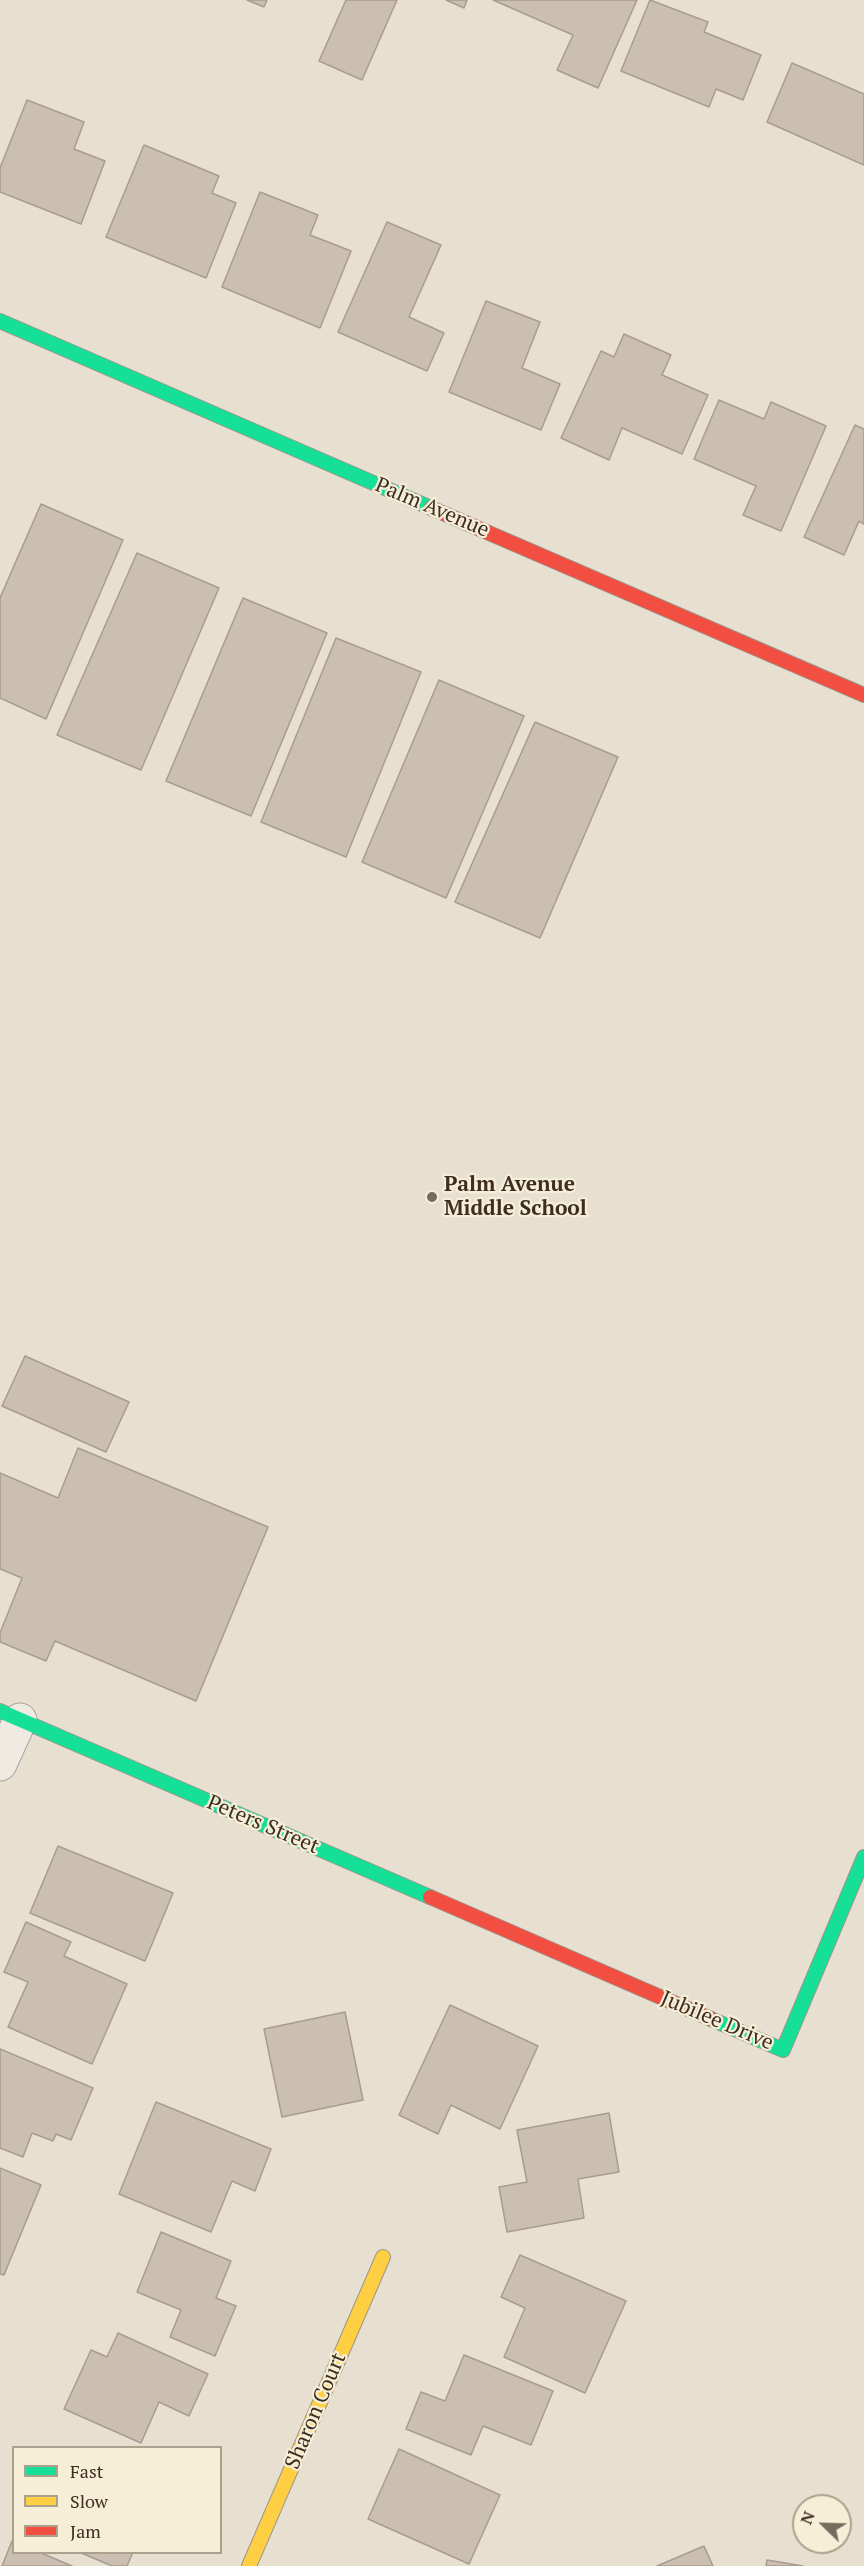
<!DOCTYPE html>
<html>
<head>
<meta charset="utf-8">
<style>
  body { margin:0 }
  #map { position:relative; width:864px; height:2566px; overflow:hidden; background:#e7e0d1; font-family:"PT Serif",serif }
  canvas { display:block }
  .legend { position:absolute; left:12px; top:2446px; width:210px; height:108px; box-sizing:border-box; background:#f7eed8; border:2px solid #ada18e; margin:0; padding:8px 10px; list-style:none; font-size:18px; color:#3d2e20 }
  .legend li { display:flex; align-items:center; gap:12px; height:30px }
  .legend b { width:30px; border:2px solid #ada18e }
  .north { position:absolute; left:792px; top:2494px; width:60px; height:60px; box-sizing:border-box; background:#f7eed8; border:2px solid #ada18e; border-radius:50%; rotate:293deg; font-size:16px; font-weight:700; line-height:24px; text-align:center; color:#3d2e20 }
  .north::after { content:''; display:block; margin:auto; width:21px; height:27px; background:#786c5e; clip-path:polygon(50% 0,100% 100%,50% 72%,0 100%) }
</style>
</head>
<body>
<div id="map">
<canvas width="864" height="2566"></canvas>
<ul class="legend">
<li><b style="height:8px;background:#16e098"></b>Fast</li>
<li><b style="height:8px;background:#ffcf43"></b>Slow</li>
<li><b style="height:8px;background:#f24e42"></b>Jam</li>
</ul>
<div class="north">N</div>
</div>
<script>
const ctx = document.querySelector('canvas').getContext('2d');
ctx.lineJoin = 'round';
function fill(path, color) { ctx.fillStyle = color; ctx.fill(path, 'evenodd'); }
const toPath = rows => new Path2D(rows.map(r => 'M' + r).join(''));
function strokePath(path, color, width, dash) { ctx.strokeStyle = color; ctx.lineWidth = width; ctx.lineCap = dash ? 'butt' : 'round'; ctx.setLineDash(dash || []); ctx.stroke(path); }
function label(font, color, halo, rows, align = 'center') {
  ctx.font = font + ' "PT Serif",serif'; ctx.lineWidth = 4.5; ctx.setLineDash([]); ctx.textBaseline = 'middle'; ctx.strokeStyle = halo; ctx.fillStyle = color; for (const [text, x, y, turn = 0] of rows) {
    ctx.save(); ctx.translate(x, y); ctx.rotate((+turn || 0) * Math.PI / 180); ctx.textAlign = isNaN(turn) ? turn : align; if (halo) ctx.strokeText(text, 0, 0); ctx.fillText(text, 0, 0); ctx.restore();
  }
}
const building = toPath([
  [247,0,267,0,264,7,247,0],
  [346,0,397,0,362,80,319,61,346,0],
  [446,0,467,0,464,8,446,0],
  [493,0,637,0,598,88,557,70,573,35,493,0],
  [650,0,708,22,704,32,761,55,743,100,716,89,709,107,621,71,650,0],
  [792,63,864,94,864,165,767,122,792,63],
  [27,100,84,122,74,149,105,161,81,224,0,192,0,168,27,100],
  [144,145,219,176,212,193,236,203,206,278,106,237,144,145],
  [260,192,318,215,310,235,351,251,320,328,222,287,260,192],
  [387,222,441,245,409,317,444,333,427,371,338,332,387,222],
  [486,301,540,322,522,368,560,384,541,430,449,392,486,301],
  [624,334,671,355,662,375,708,395,682,454,622,428,609,460,561,438,601,351,614,357,624,334],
  [719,400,764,419,771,402,826,426,781,531,743,515,756,486,694,459,719,400],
  [855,425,864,429,864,524,859,521,844,555,804,537,855,425],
  [41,504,123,540,46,719,0,698,0,598,41,504],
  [137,553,219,588,141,770,57,735,137,553],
  [243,598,327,633,251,816,166,781,243,598],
  [336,638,421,672,346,857,261,822,336,638],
  [439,680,524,716,446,898,362,862,439,680],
  [535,722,618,757,540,938,455,902,535,722],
  [25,1356,129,1402,106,1452,2,1406,25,1356],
  [78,1448,268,1527,196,1701,55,1641,46,1661,0,1642,0,1633,22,1578,0,1569,0,1473,58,1498,78,1448],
  [58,1846,173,1893,145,1961,30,1913,58,1846],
  [26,1922,71,1942,64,1956,127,1984,92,2064,8,2027,28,1982,4,1972,26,1922],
  [450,2005,538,2046,500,2129,451,2105,438,2134,399,2115,450,2005],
  [345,2012,363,2100,282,2117,264,2029,345,2012],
  [0,2049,93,2088,71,2140,56,2134,53,2141,32,2133,23,2157,0,2148,0,2049],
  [156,2102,271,2149,255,2191,232,2181,211,2232,119,2194,156,2102],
  [609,2113,619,2172,578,2179,584,2218,507,2232,499,2187,527,2182,517,2130,609,2113],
  [0,2168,41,2185,4,2275,0,2274,0,2168],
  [161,2232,231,2261,216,2298,236,2306,215,2356,170,2337,181,2310,137,2292,161,2232],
  [520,2255,626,2301,585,2393,504,2357,525,2308,501,2297,520,2255],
  [118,2333,208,2374,189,2416,159,2402,141,2443,64,2409,91,2350,107,2357,118,2333],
  [464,2355,553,2391,531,2445,483,2426,471,2455,406,2429,421,2392,445,2401,464,2355],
  [399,2449,500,2495,469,2564,368,2519,399,2449],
  [12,2541,14,2552,39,2552,72,2566,2,2566,12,2541],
  [704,2546,713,2566,657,2566,704,2546],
  [79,2552,133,2552,127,2566,112,2566,79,2552],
  [767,2560,803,2566,766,2566,767,2560]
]);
fill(building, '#cbbfb2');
strokePath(building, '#a89c90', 1.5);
const street = toPath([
  [0,1764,20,1720]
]);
const fast = toPath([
  [0,321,431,508],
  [0,1711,430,1897],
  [711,2019,783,2050,864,1857]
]);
const slow = toPath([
  [249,2566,383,2257]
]);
const jam = toPath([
  [431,508,864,695],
  [430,1897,711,2019]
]);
strokePath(street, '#ada599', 35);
strokePath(fast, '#9c958a', 16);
strokePath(slow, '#9c958a', 16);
strokePath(jam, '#9c958a', 16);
strokePath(street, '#efebe3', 33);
strokePath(fast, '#16e098', 14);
strokePath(slow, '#ffcf43', 14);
strokePath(jam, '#f24e42', 14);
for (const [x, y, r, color] of [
  [432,1197,6,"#786c5e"]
]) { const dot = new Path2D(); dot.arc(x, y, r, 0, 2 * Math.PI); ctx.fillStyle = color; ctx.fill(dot); strokePath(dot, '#f7eed8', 2); }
label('21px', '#3d2e20', '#f7eed8', [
  ["Palm Avenue",432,508,23],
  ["Peters Street",263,1825,23],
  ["Jubilee Drive",717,2021,23],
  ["Sharon Court",316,2411,-67]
]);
label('bold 21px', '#3d2e20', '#f7eed8', [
  ["Palm Avenue",444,1185],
  ["Middle School",444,1209]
], 'left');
</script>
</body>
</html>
